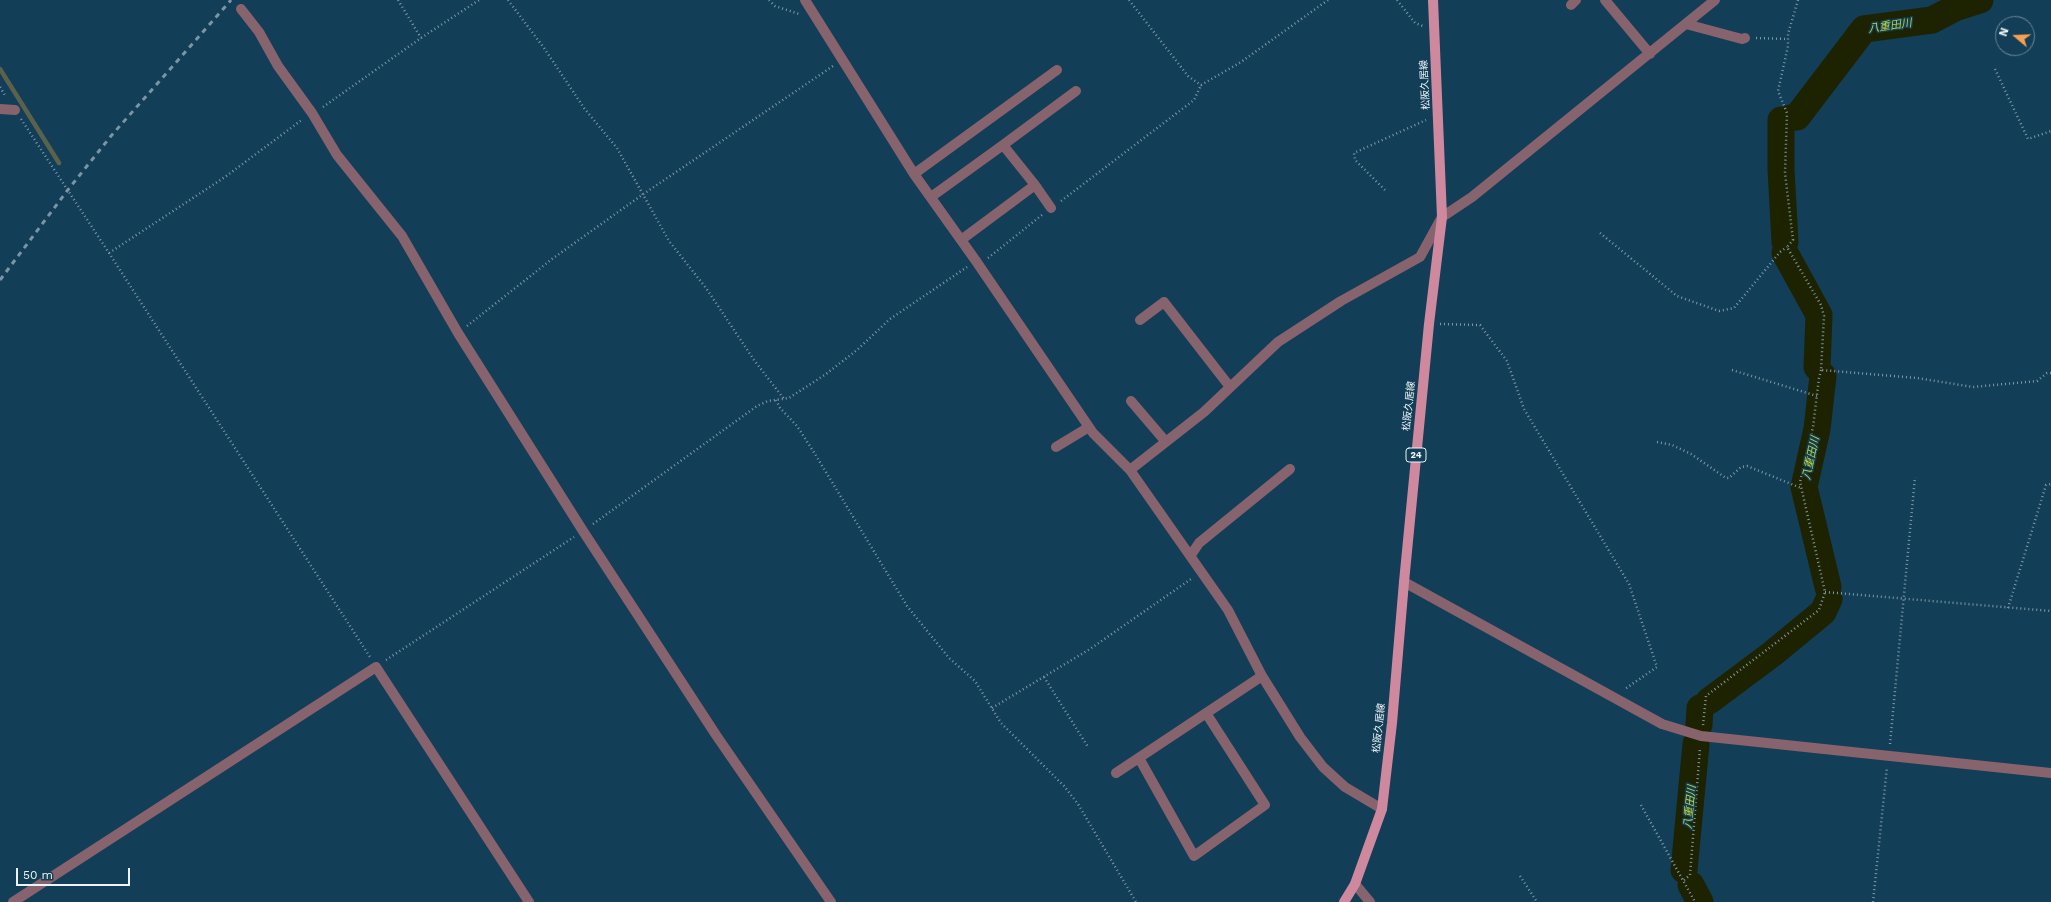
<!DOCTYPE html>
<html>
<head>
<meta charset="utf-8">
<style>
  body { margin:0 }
  #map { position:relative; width:2051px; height:902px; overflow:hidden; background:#133e57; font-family:"Work Sans",sans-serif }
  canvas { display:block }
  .north { position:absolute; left:1995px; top:16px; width:40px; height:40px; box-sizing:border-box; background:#133e57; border:1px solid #6a8798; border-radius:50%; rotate:289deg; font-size:11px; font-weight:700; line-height:16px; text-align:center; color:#ecf4f9 }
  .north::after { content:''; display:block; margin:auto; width:14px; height:18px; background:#fa9f50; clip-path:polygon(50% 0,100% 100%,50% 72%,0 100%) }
  .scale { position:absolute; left:16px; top:868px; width:114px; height:18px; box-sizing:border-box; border:2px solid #ecf4f9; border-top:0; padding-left:5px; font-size:12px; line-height:14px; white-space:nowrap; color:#ecf4f9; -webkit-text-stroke:3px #133e57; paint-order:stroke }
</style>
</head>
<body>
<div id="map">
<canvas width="2051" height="902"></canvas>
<div class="north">N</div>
<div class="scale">50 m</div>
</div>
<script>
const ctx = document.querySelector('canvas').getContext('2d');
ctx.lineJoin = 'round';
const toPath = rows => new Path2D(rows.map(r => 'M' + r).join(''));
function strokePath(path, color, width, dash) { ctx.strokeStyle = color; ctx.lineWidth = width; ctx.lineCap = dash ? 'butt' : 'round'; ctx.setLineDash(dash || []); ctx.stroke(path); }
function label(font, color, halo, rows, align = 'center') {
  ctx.font = font + ' "Work Sans","Noto Sans JP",sans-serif'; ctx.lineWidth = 3; ctx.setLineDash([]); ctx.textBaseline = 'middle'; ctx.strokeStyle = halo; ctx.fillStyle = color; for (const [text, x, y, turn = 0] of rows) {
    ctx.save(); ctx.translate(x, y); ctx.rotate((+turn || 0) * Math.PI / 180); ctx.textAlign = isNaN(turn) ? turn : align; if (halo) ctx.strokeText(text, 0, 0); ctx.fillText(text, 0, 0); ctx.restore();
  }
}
strokePath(toPath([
  [0,69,59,163]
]), '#5b624b', 4.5);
strokePath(toPath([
  [1790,118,1797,117,1864,29,1932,20,1955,8,1980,0],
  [1781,120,1781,169,1785,242],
  [1785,253,1819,315,1817,367],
  [1823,376,1817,429,1804,487,1828,587],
  [1709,701,1772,654,1823,612,1829,599],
  [1699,725,1700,708],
  [1684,870,1696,744],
  [1691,885,1700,902]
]), '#1d2301', 27);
strokePath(toPath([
  [398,0,421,38],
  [508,0,544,48,584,108,617,148,669,241,706,288,754,360,784,399],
  [769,0,775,6,799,14],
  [1129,0,1188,76,1201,85,1241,62,1328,0],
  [1397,0,1415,23,1423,26],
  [1798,0,1788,34,1788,46,1778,91,1787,113,1785,173,1793,240,1787,247,1821,305,1824,316,1821,370,1917,378,1973,387,2037,381,2047,373,2051,373],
  [1756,38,1788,39],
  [1995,69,2028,139,2051,131],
  [0,87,6,97],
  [323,107,421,38,479,0],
  [21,119,109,253,370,657],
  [1385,190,1355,160,1354,153,1426,120],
  [1061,201,1194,100,1201,85],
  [1600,233,1677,296,1719,311,1734,308,1780,252,1787,247],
  [109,253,225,177,303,119],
  [988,258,1042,215],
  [1440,324,1480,325,1507,361,1524,409,1629,584,1657,667,1625,689],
  [467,326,552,259,642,195,833,66],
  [1732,370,1817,396],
  [776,400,780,408,797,426,815,454,907,606,949,658,975,681,1001,723,1064,786,1078,804,1136,902],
  [1657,442,1672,445,1691,454,1726,478,1729,478,1741,467,1747,466,1801,488],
  [593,524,757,406,768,401,789,398,826,374,857,350,890,319,967,267],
  [1825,592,2051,611],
  [2008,608,2046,485,2051,484],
  [386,660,574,537],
  [1044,677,1088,747],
  [992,708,1090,649,1191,579],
  [1703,725,1706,696,1819,610,1825,592,1800,482,1813,427,1819,378,1821,370],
  [1890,744,1915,477],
  [1641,805,1695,902],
  [1520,876,1537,902],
  [1684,880,1690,875,1700,748],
  [1873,902,1887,767]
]), '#7f98a7', 2.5, [1, 3]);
strokePath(toPath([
  [805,0,914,174,976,261,1093,433,1130,470,1228,610,1262,676,1300,737,1323,767,1345,787,1382,809],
  [1605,0,1650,54],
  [1571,5,1576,0],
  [241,9,259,32,278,66,312,113,337,155,402,236,458,333,583,531,716,735,831,902],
  [1686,24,1742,39,1745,38],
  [0,109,15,110],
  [1003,145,1076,91],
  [914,174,1057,70],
  [931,197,1003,145,1035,185],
  [961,240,1035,185,1051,208],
  [1140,320,1164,302,1230,387],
  [1131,401,1166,442],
  [1056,447,1089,427],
  [1130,470,1204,412,1278,342,1341,301,1420,257,1442,217,1472,197,1715,0],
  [1191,555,1199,543,1290,469],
  [1404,582,1662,724,1701,736,2051,773],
  [1139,758,1194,856,1265,805,1206,713],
  [1116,773,1262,676],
  [1355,884,1370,902],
  [13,902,376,667,529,902]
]), '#86636d', 10);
strokePath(toPath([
  [1344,902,1355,884,1382,809,1392,723,1404,582,1429,324,1442,217,1433,0]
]), '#cf899f', 10);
strokePath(toPath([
  [0,280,67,191,111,136,231,0]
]), '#7b95a5', 3, [5, 5]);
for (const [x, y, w] of [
  [1416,455,20]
]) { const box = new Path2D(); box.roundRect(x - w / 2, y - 7, w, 14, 3); ctx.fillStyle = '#133e57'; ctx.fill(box); strokePath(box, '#ecf4f9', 1); }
label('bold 9px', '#ecf4f9', null, [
  ["24",1416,455]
]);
label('10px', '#ecf4f9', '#133e57', [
  ["松阪久居線",1425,85,-93],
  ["松阪久居線",1409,406,-84],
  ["松阪久居線",1379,728,-84]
]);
label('italic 11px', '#b9d23f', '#133e57', [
  ["八重田川",1890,26,-8],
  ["八重田川",1811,458,-78],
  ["八重田川",1690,807,-84]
]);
</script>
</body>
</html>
